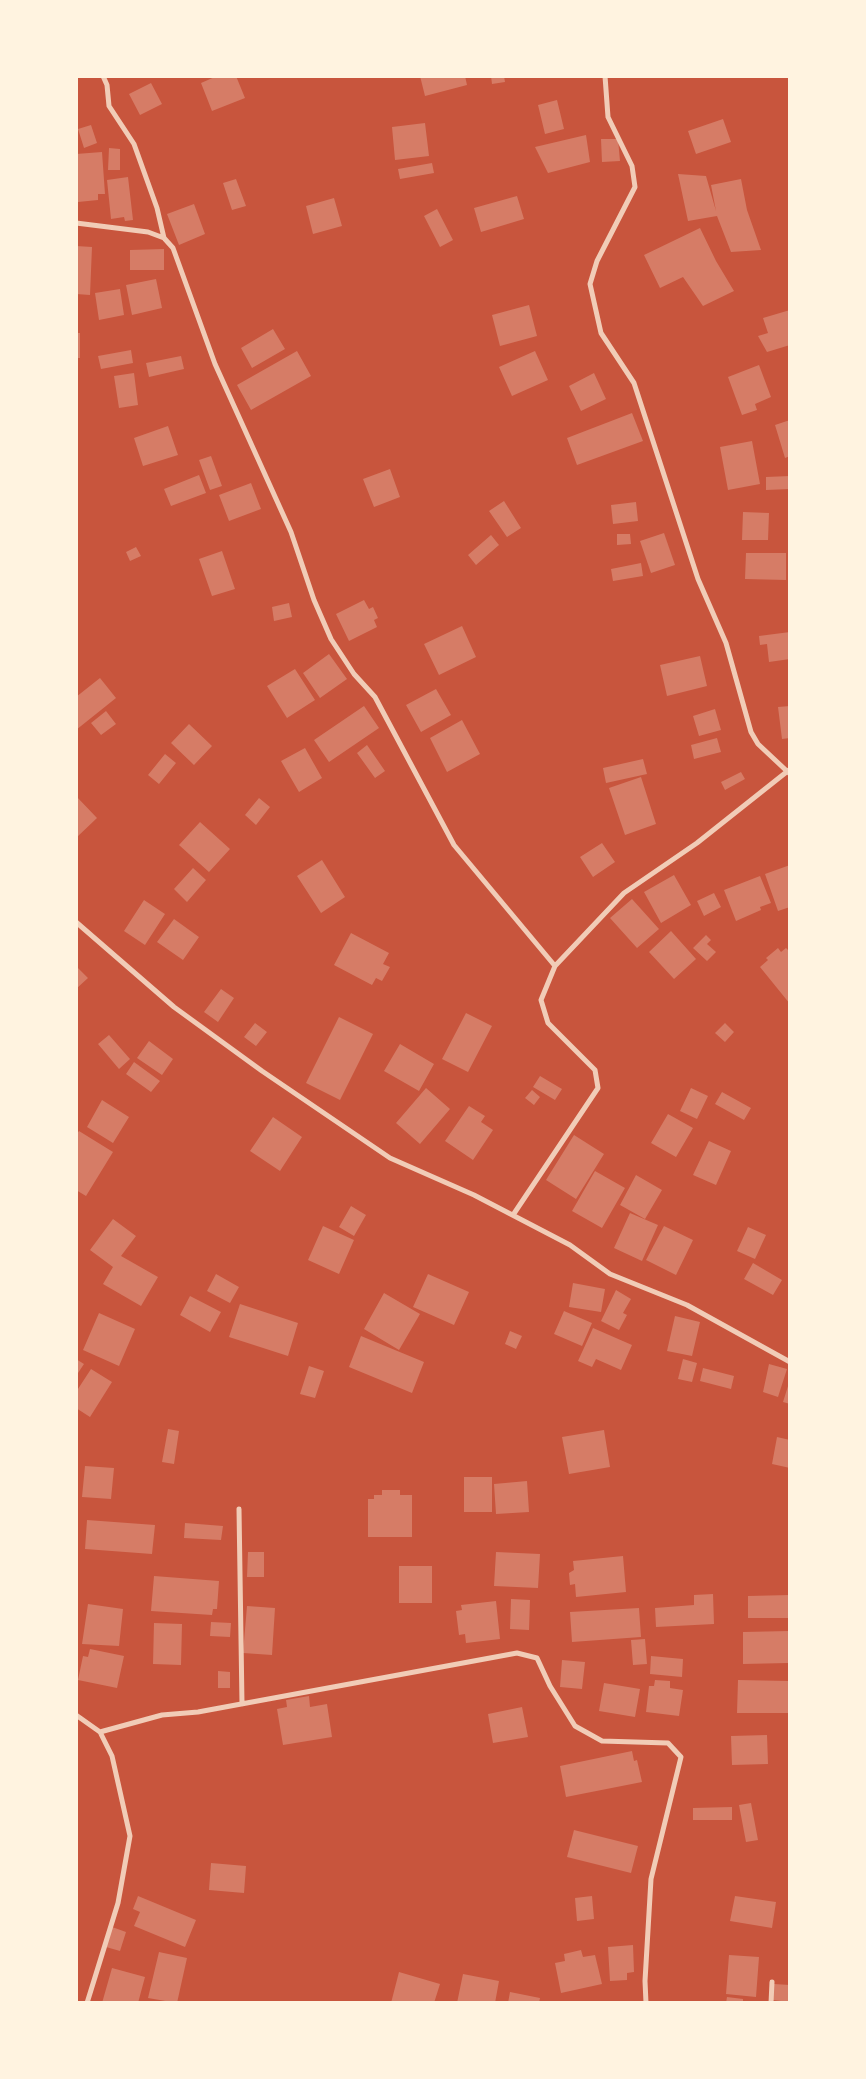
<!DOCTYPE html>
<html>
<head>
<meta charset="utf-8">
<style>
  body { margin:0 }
  #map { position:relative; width:866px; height:2079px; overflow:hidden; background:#c8553d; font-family:"Zilla Slab",serif }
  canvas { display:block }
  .frame { position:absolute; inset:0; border:78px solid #fff3e0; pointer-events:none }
</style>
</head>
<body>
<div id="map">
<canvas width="866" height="2079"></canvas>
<div class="frame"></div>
</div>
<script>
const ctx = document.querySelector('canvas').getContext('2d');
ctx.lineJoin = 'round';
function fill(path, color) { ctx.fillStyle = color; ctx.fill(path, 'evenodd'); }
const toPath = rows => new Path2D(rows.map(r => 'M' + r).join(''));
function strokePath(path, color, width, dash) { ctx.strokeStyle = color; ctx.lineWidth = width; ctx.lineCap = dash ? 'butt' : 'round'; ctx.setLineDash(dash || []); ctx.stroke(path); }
fill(toPath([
  [217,76,236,76,245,98,212,111,201,83],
  [420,76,465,76,467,85,425,96],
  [491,76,504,76,505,82,492,84],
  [151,83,162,104,140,115,129,94],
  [557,100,564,129,545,134,538,105],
  [723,119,731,142,696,154,688,131],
  [425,123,429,156,395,160,392,127],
  [91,125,97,143,84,148,78,129],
  [586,135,590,162,548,173,535,147],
  [601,139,618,139,620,161,602,162],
  [109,148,120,149,120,170,108,170],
  [102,152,105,194,98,194,98,200,78,202,76,154],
  [432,163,434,173,400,179,398,169],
  [678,174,706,176,716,211,711,185,741,179,747,210,761,250,731,252,717,216,688,221],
  [128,177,133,220,125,221,124,217,111,219,107,180],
  [236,179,246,206,232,210,223,183],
  [517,196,524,219,481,232,474,208],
  [334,198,342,226,313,234,306,206],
  [194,204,205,234,179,245,167,214],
  [437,209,453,240,440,247,424,216],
  [700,228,716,261,734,291,703,306,683,277,660,288,644,255],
  [76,246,92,247,90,295,76,294],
  [164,249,164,270,130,270,130,250],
  [156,279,162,308,132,315,126,285],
  [120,289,124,315,99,320,95,293],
  [529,305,537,336,500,346,492,315],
  [790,310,790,345,767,352,758,336,768,333,763,318],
  [273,329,285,349,252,368,241,348],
  [76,333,80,333,80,358,76,358],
  [131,350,133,363,101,369,98,356],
  [297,351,311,376,251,410,237,385],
  [535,351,548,380,512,396,499,367],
  [181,356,184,369,149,377,146,363],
  [759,365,771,397,755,404,757,410,742,415,728,377],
  [134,373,138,405,119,408,114,376],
  [594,373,606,399,581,411,569,386],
  [632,413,643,441,577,465,567,438],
  [790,420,790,456,785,458,775,425],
  [168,426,178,455,143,466,134,438],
  [752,441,760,484,728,490,720,447],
  [211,456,222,486,210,490,199,460],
  [390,469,400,497,374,507,363,479],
  [199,475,206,493,171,506,164,489],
  [790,476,790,489,766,490,766,477],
  [251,483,261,509,229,521,219,495],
  [504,501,521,528,507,537,489,511],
  [636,502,638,521,613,524,611,505],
  [743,512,769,513,768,540,742,540],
  [664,533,675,565,651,573,640,541],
  [617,534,630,534,631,544,617,545],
  [491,535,499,545,476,565,468,555],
  [136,547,141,556,130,561,126,552],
  [222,551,235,589,212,596,199,559],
  [746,553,786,553,786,580,745,579],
  [641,563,643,576,613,581,611,569],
  [364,600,369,609,373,607,378,618,374,620,377,627,349,641,336,614],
  [289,603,292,617,274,621,272,607],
  [462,626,476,657,439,675,424,644],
  [790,632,790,659,769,662,767,644,760,645,759,636],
  [329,654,347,679,320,698,303,673],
  [700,656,707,686,667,696,660,665],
  [295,669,315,700,287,718,267,686],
  [100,678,116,698,76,730,76,697],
  [436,689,451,715,421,732,406,705],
  [364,706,379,728,329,762,314,740],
  [790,706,790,738,782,739,778,707],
  [715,709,721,730,699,736,693,716],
  [106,711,116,724,101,735,91,723],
  [462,720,480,754,447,772,430,738],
  [189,724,212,746,194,765,171,743],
  [717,738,721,752,694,759,691,745],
  [367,745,385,771,375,778,357,753],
  [305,748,322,778,299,792,281,761],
  [165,754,176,763,159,784,148,775],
  [643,759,647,774,606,783,603,768],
  [741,772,745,779,725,790,721,782],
  [641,777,656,824,625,835,609,788],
  [76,796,97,818,76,838],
  [259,798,270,807,256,825,245,815],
  [200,822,230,849,209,872,179,845],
  [602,843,615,862,593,877,580,857],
  [322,860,345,897,321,913,297,876],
  [790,865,790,907,778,911,765,874],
  [193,868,206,880,187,902,174,889],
  [674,875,691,905,661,923,644,892],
  [760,876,771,903,760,907,761,910,736,921,724,890],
  [714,893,721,907,704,916,697,901],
  [632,899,659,929,637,948,610,918],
  [144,900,165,914,145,945,124,931],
  [174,919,199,937,183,960,157,942],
  [671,931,696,959,674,979,649,952],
  [351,933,389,953,383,964,390,967,382,981,376,978,372,985,334,965],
  [706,935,711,940,707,944,716,952,707,961,693,948],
  [778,948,781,952,786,948,790,952,790,1004,760,967,768,960,766,958],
  [76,966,88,978,76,989],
  [221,989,234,998,218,1022,204,1012],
  [466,1013,492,1026,468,1072,442,1059],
  [339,1017,373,1034,340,1100,306,1083],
  [255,1023,267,1032,256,1046,244,1037],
  [725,1023,734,1032,725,1042,715,1033],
  [109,1035,130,1059,119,1069,98,1044],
  [149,1041,173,1059,162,1075,137,1058],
  [400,1044,434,1064,419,1091,384,1071],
  [134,1062,160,1081,151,1092,126,1074],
  [540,1076,562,1089,555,1100,533,1087],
  [426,1088,450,1109,420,1144,396,1123],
  [691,1088,708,1096,697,1119,680,1111],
  [532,1090,540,1097,534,1105,525,1098],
  [722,1092,751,1108,744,1120,715,1104],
  [102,1100,129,1117,113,1143,87,1127],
  [469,1106,485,1116,481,1122,493,1130,473,1160,445,1141],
  [668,1114,693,1128,676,1157,651,1143],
  [273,1117,302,1137,280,1171,250,1151],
  [79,1131,113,1152,86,1196,76,1190,76,1135],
  [574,1135,604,1154,576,1199,546,1180],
  [709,1141,731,1151,716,1185,693,1175],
  [595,1171,625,1188,602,1228,572,1211],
  [636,1175,662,1190,645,1219,620,1205],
  [351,1206,366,1215,354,1236,339,1227],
  [630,1213,658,1225,642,1261,614,1248],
  [113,1219,136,1236,121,1256,158,1277,141,1306,103,1284,113,1267,90,1250],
  [323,1226,354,1240,339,1274,308,1260],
  [664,1226,693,1240,676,1275,646,1260],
  [748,1227,766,1235,755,1259,737,1251],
  [753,1263,782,1280,773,1295,744,1279],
  [216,1274,239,1287,230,1303,207,1291],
  [428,1274,469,1292,454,1325,413,1307],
  [573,1283,605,1289,601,1312,569,1307],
  [616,1290,631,1299,623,1313,627,1315,619,1330,601,1321],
  [384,1293,420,1314,399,1350,364,1329],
  [190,1296,221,1312,210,1332,180,1315],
  [240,1304,298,1323,288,1356,229,1337],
  [564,1311,592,1323,582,1346,554,1334],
  [99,1313,135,1329,119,1366,83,1350],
  [675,1316,700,1322,692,1356,667,1351],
  [593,1328,632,1345,621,1370,596,1359,592,1367,578,1361],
  [510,1331,522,1336,516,1349,505,1344],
  [361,1336,424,1362,412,1393,349,1367],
  [76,1359,84,1364,76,1376],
  [683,1359,697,1363,692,1382,678,1379],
  [769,1364,787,1369,778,1397,763,1392],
  [309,1366,324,1371,315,1398,300,1394],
  [703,1368,734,1376,731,1389,700,1381],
  [91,1369,112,1382,90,1417,76,1408,76,1392],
  [789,1383,790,1383,790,1404,783,1402],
  [168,1429,179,1431,174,1464,162,1462],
  [604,1430,610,1467,569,1474,562,1437],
  [777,1437,790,1440,790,1468,772,1464],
  [85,1466,114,1468,111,1499,82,1497],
  [464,1477,492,1477,492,1512,464,1512],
  [527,1481,529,1512,496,1514,494,1484],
  [382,1490,400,1490,400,1495,412,1495,412,1537,368,1537,368,1499,374,1499,374,1495,382,1495],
  [87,1520,155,1525,152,1554,85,1549],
  [185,1523,223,1526,221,1540,184,1538],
  [248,1552,264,1552,264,1577,247,1577],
  [496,1552,540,1554,538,1588,494,1586],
  [623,1556,626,1592,576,1597,575,1584,570,1585,569,1573,574,1570,573,1561],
  [399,1566,432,1566,432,1603,399,1603],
  [154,1576,219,1581,217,1609,213,1609,212,1615,151,1611],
  [713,1594,714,1624,656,1627,655,1608,694,1605,694,1595],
  [790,1595,790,1618,748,1618,748,1596],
  [511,1599,530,1600,529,1630,510,1629],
  [496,1601,500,1639,466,1643,465,1634,459,1635,456,1611,462,1610,461,1605],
  [88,1604,123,1609,119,1646,82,1644],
  [247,1606,275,1608,272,1655,243,1653],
  [639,1608,641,1637,572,1642,570,1612],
  [211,1622,231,1623,230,1637,210,1636],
  [154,1623,182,1624,181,1665,153,1664],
  [789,1631,788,1663,743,1664,743,1632],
  [645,1639,647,1664,633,1665,631,1640],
  [90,1649,124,1656,117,1688,78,1680,83,1656,88,1657],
  [651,1656,683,1659,682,1677,650,1674],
  [562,1660,585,1662,582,1689,560,1687],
  [218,1671,230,1672,230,1688,218,1688],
  [655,1680,670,1681,670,1688,683,1690,679,1716,646,1712,649,1686,654,1686],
  [738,1680,789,1681,789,1713,737,1713],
  [604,1683,640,1689,635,1717,599,1711],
  [309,1696,310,1707,327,1704,332,1737,283,1745,277,1709,287,1707,286,1700],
  [522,1707,528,1737,493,1743,488,1714],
  [767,1735,768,1764,732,1765,731,1736],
  [632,1751,634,1761,637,1760,642,1782,566,1797,560,1766],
  [751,1803,758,1840,746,1842,739,1805],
  [732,1807,732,1820,693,1820,693,1808],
  [574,1830,638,1846,631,1873,567,1857],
  [211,1863,246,1866,244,1893,209,1890],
  [138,1896,196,1920,185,1947,134,1926,140,1912,133,1909],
  [592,1896,594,1919,577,1921,575,1898],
  [735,1896,776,1902,772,1928,730,1921],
  [112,1927,126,1932,120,1951,106,1947],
  [633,1945,634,1972,627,1973,627,1980,610,1981,608,1947],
  [581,1950,583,1957,595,1955,602,1984,561,1993,555,1963,565,1961,564,1954],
  [159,1952,187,1958,177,2003,148,1998],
  [729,1955,759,1957,756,1997,726,1994],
  [112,1968,145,1977,138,2003,102,2003],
  [399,1972,440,1984,434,2003,391,2003],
  [463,1974,499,1981,495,2003,457,2003],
  [774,1984,790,1985,790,2002,772,2000],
  [510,1992,540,1998,539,2003,508,2003],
  [727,1997,743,1999,743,2003,726,2003]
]), '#d67c66');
strokePath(toPath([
  [103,76,107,85,109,106,134,144,157,208,164,238],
  [605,76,608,117,632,166,635,187,597,261,590,284,601,333,634,383,698,579,726,643,751,732,758,744,790,774],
  [76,223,148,232,164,238,173,248,215,364,291,532,314,600,331,639,354,674,375,697,454,845,555,966],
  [76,922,174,1007,262,1071,390,1158,474,1195,570,1245,610,1274,687,1305,790,1362],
  [513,1215,598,1088,595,1070,548,1023,541,1000,555,966,624,893,697,843,789,770],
  [239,1509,242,1704],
  [76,1715,100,1732,112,1756,130,1836,118,1903,87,2003],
  [100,1732,162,1715,198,1712,517,1653,537,1658,550,1686,575,1726,602,1741,668,1743,681,1757,651,1879,645,1981,646,2003],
  [771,2003,772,1982]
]), '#f1ccb7', 5);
</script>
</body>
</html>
